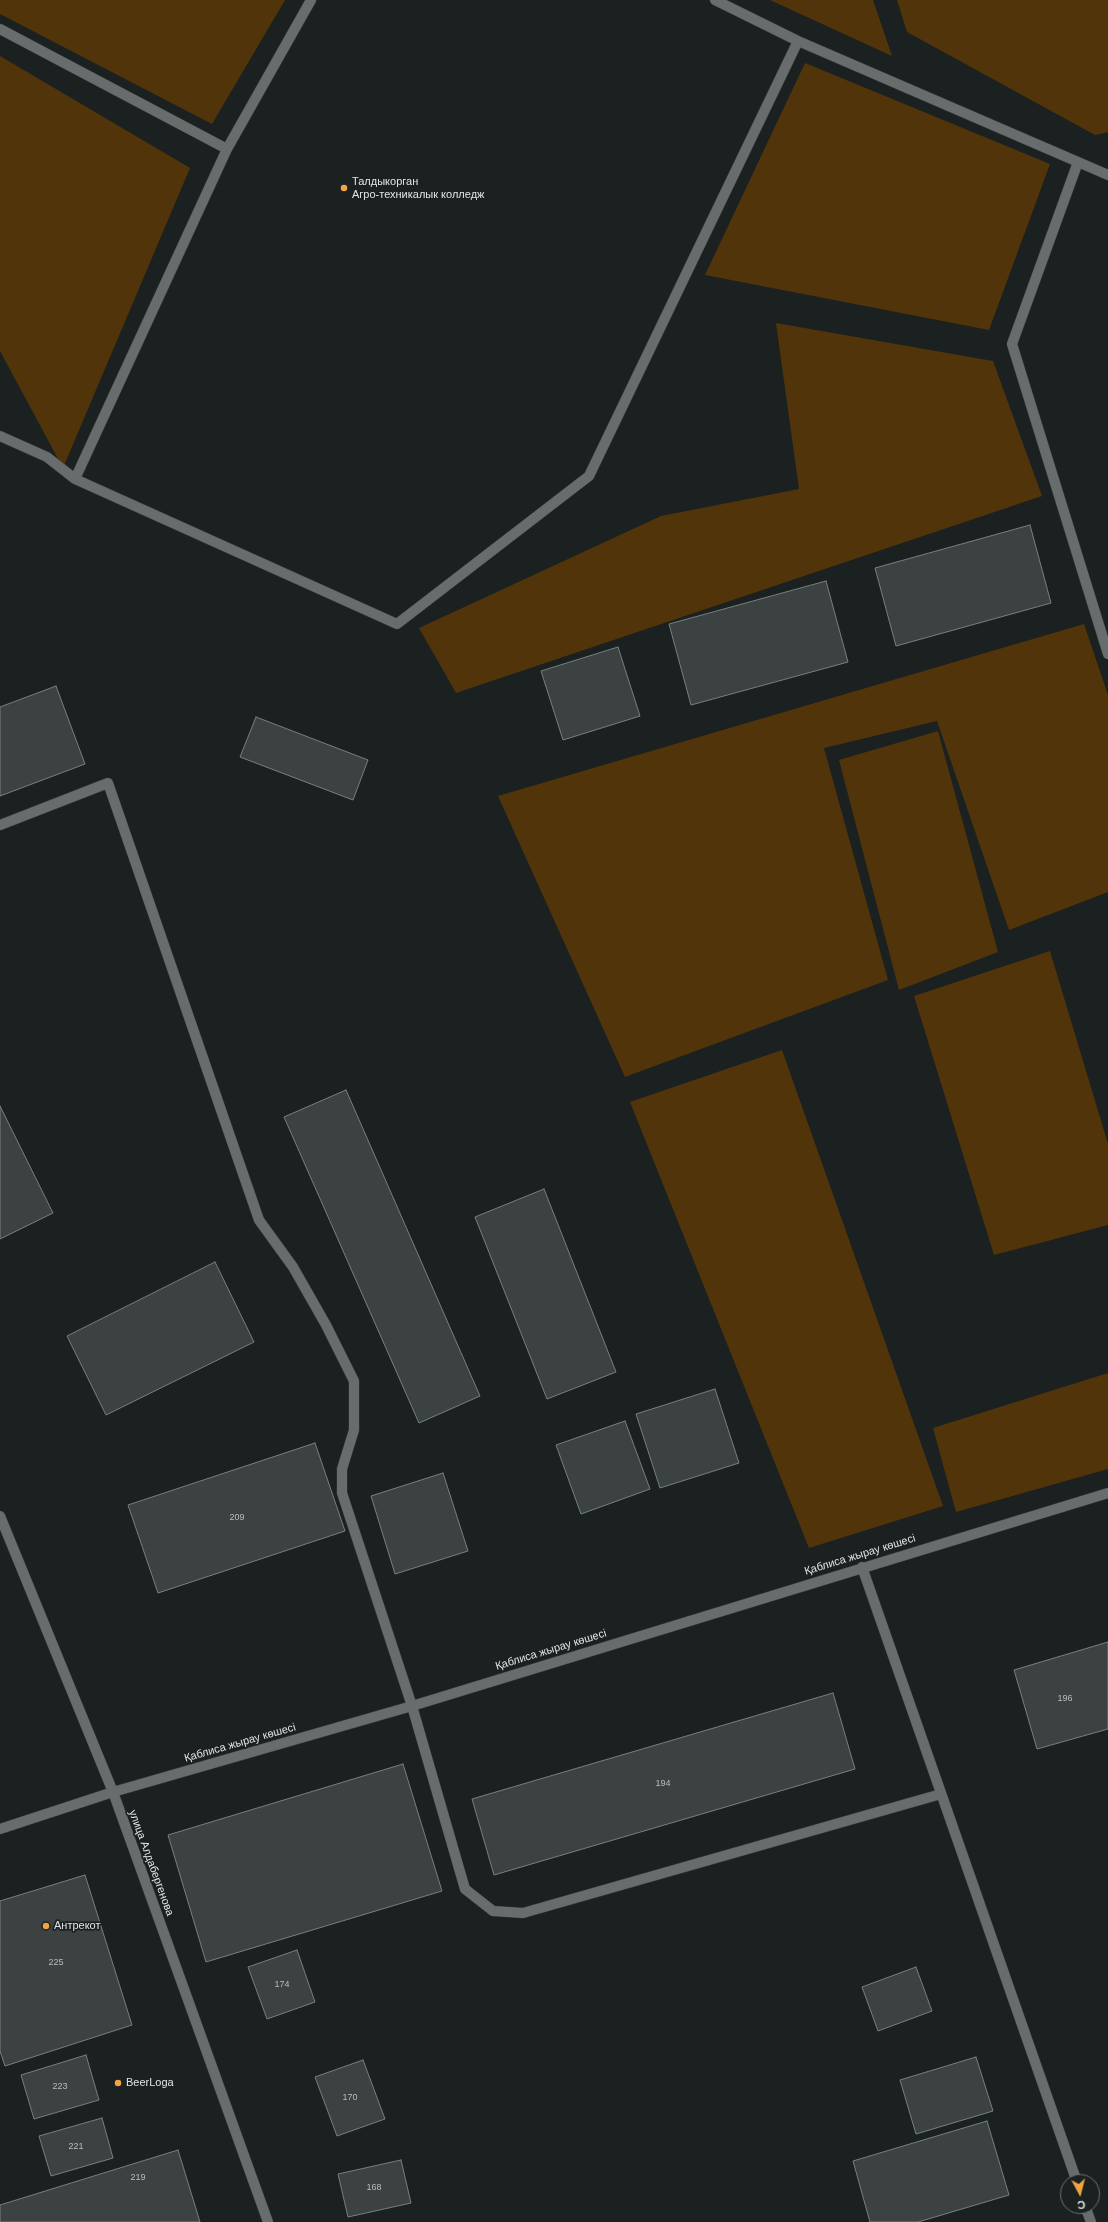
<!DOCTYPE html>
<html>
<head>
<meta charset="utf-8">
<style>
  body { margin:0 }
  #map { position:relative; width:1108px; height:2222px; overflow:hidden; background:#1b2121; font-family:Helvetica,sans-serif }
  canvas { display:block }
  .north { position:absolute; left:1060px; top:2174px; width:40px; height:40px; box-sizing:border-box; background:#1b2121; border:1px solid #6a6f6f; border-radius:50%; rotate:173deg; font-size:11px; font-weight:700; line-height:16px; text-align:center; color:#e0e4e4 }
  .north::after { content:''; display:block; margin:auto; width:14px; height:18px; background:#f1a540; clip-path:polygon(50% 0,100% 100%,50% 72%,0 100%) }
</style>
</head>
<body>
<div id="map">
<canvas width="1108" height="2222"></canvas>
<div class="north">С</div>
</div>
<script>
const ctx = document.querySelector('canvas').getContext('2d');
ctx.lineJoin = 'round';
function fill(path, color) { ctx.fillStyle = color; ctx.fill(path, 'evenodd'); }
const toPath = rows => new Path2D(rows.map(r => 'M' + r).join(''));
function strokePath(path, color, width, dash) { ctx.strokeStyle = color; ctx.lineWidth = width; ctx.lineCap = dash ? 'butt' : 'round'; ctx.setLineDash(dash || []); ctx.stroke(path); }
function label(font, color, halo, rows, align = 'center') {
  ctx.font = font + ' Helvetica,sans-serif'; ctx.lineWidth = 3.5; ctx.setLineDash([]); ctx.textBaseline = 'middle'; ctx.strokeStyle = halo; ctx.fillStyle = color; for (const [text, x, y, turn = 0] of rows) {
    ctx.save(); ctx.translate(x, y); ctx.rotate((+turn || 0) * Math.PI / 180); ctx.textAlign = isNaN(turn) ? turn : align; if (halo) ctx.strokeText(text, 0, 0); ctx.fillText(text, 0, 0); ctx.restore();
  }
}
fill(toPath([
  [0,0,285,0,212,124,0,14],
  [770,0,873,0,892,56],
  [897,0,1108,0,1108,132,1095,135,907,32],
  [0,56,190,168,63,468,0,351],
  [805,63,1050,164,989,330,705,275],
  [776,323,993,361,1042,496,456,693,419,628,661,516,799,489],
  [1084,624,1108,695,1108,892,1009,930,937,721,824,748,888,980,625,1077,498,796],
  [938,731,998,952,899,990,839,760],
  [1050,951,1108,1144,1108,1225,994,1255,914,996],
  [782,1050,943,1506,809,1548,630,1102],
  [1108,1373,1108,1469,956,1512,933,1428]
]), '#52340a');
const building = toPath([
  [1030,525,1051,603,896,646,875,568,1030,525],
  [826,581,848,662,691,705,669,624,826,581],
  [618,647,640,716,563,740,541,671,618,647],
  [56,686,85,764,0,796,0,707,56,686],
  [256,717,368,760,353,800,240,757,256,717],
  [346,1090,480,1396,419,1423,284,1117,346,1090],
  [0,1106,53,1213,0,1239,0,1106],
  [544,1189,616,1372,547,1399,475,1217,544,1189],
  [215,1262,254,1342,106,1415,67,1336,215,1262],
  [715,1389,739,1463,660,1488,636,1414,715,1389],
  [625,1421,650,1489,581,1514,556,1445,625,1421],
  [315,1443,345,1531,158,1593,128,1505,315,1443],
  [443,1473,468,1551,395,1574,371,1496,443,1473],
  [1108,1642,1108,1729,1037,1749,1014,1670,1108,1642],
  [833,1693,855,1769,494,1875,472,1799,833,1693],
  [403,1764,442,1891,206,1962,168,1835,403,1764],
  [85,1875,132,2025,5,2066,0,2051,0,1901,85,1875],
  [297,1950,315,2002,267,2019,248,1967,297,1950],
  [916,1967,932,2011,878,2031,862,1987,916,1967],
  [86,2055,99,2100,34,2119,21,2075,86,2055],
  [976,2057,993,2111,916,2134,900,2080,976,2057],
  [363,2060,385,2119,337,2136,315,2077,363,2060],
  [102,2118,113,2158,51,2176,39,2136,102,2118],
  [987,2121,1009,2195,918,2222,870,2222,853,2161,987,2121],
  [178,2150,200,2222,0,2222,0,2205,178,2150],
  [401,2160,411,2203,348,2217,338,2174,401,2160]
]);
fill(building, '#3c4242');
strokePath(building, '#78807f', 1);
const minor = toPath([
  [311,0,227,149,75,479,397,624,589,476,798,41,715,0],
  [0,29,227,149],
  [798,41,1108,175],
  [1078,162,1012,344,1108,654],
  [0,436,47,457,75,479],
  [0,825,108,783,259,1220,293,1267,326,1325,354,1381,354,1430,342,1469,342,1493,412,1706,465,1889,493,1911,523,1913,941,1794],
  [0,1516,113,1792,268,2222],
  [862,1567,1077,2182],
  [0,1829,113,1792,412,1706,1108,1493],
  [1085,2206,1091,2222]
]);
strokePath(minor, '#363b3a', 11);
strokePath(minor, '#666d6c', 10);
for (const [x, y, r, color] of [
  [344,188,4,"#f1a540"],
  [46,1926,4,"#f1a540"],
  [118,2083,4,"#f1a540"]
]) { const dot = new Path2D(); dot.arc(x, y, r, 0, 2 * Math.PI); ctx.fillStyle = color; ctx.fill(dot); strokePath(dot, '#1b2121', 1.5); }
label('9px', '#b7bcbc', null, [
  ["209",237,1518],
  ["196",1065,1699],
  ["194",663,1784],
  ["225",56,1963],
  ["174",282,1985],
  ["223",60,2087],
  ["170",350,2098],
  ["221",76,2147],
  ["219",138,2178],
  ["168",374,2188]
]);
label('11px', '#e0e4e4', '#1b2121', [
  ["Талдыкорган",352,182],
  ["Агро-техникалык колледж",352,195],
  ["Антрекот",54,1926],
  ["BeerLoga",126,2083]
], 'left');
label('11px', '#e0e4e4', '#1b2121', [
  ["Қаблиса жырау көшесі",860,1555,-17],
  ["Қаблиса жырау көшесі",551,1650,-17],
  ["Қаблиса жырау көшесі",240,1743,-16],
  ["улица Алдабергенова",151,1863,70]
]);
</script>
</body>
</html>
